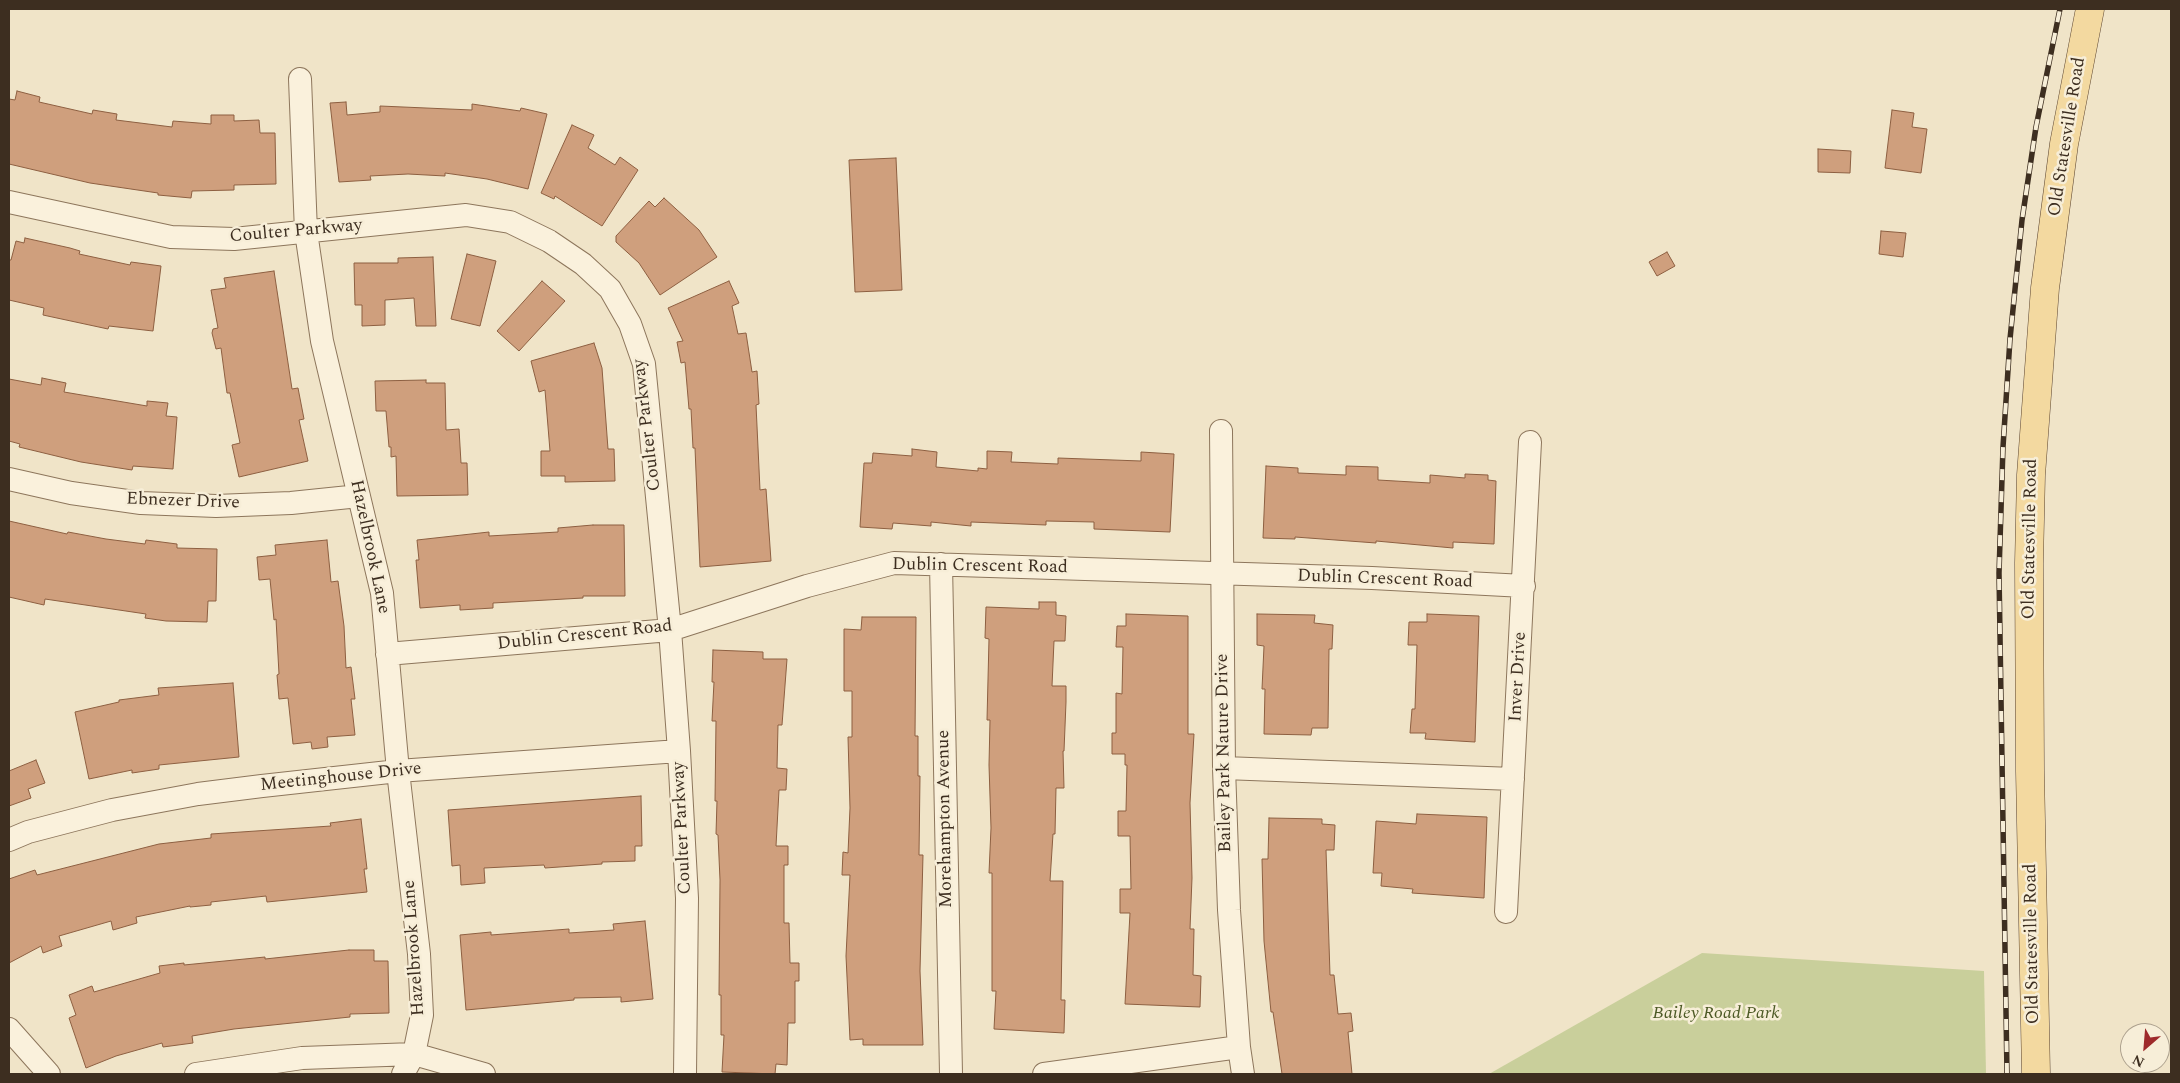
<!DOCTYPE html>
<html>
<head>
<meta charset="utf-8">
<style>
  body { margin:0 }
  #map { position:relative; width:2180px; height:1083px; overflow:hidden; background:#f0e4c8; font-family:Spectral,serif }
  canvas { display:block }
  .frame { position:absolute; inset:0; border:10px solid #3d2e20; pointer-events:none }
  .north { position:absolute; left:2120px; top:1023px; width:50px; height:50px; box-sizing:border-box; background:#f7eed8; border:1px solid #ada18e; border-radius:50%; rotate:207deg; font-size:14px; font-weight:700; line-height:20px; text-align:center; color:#3d2e20 }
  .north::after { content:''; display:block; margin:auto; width:18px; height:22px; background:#9e2a2b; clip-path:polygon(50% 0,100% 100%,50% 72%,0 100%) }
</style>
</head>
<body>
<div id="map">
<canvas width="2180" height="1083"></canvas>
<div class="frame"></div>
<div class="north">N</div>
</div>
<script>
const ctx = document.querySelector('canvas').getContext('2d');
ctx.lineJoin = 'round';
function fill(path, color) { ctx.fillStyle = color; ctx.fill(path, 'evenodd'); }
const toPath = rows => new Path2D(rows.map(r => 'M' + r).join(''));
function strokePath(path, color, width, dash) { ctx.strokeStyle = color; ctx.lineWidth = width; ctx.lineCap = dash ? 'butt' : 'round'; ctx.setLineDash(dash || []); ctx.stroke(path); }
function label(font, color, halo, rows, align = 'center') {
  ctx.font = font + ' Spectral,serif'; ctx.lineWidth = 5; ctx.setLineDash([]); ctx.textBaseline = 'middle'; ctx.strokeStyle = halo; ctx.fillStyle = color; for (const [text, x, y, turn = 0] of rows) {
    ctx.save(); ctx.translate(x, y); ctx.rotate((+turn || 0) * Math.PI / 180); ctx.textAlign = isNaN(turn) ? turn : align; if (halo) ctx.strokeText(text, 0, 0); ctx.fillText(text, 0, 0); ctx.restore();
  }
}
fill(toPath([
  [1702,953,1984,971,1986,1074,1489,1074]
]), '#c9cf9b');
const building = toPath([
  [17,91,40,97,39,102,92,114,93,110,117,114,116,120,172,127,173,121,211,124,211,115,234,115,234,121,259,120,260,133,275,133,276,184,234,185,234,190,192,191,191,198,158,195,158,193,90,183,9,164,9,99,15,100,17,91],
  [346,102,347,115,380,112,380,106,472,110,472,104,520,111,521,108,547,114,528,189,487,179,445,173,445,176,408,174,370,176,371,180,339,182,330,103,346,102],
  [1892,110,1914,113,1912,127,1927,129,1921,173,1885,168,1892,110],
  [572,125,594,135,588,148,615,165,620,157,638,170,602,226,555,196,554,199,541,193,572,125],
  [1818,149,1851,151,1850,173,1818,172,1818,149],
  [896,158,902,290,855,292,849,160,896,158],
  [664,198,699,230,717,257,660,295,639,263,616,242,616,236,649,201,655,207,664,198],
  [1881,231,1906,233,1903,257,1879,254,1881,231],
  [25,238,70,248,80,251,79,254,130,265,131,262,161,266,153,331,109,326,108,329,43,315,44,308,9,300,9,260,11,260,16,241,24,243,25,238],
  [1667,252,1675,266,1657,276,1649,262,1667,252],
  [467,254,496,261,480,326,451,319,467,254],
  [433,257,436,326,416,326,414,298,385,300,385,325,362,326,362,305,355,305,354,263,398,263,398,258,433,257],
  [274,271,292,389,298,388,304,419,299,420,308,461,239,477,232,445,240,443,230,393,227,393,221,348,216,349,212,333,213,329,218,328,211,290,226,288,224,278,274,271],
  [542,281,565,301,519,351,497,331,542,281],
  [729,281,739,303,732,306,738,334,746,333,752,372,757,371,759,404,756,405,760,490,766,489,771,561,700,567,695,448,693,448,691,409,689,409,685,362,681,363,677,342,683,341,668,308,729,281],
  [594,343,602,368,608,449,614,449,615,481,565,482,565,476,541,476,541,451,550,451,545,390,539,392,531,361,594,343],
  [42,378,66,383,64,392,147,406,147,401,168,403,166,416,177,417,173,469,133,466,132,470,81,462,19,447,20,444,9,441,9,379,41,385,42,378],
  [426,380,426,383,445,383,446,430,459,429,461,463,467,463,468,495,397,496,396,456,391,457,391,447,389,447,386,411,376,411,375,381,426,380],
  [912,449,937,452,936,467,978,471,978,468,987,469,987,451,1012,452,1011,462,1058,464,1058,458,1141,461,1141,452,1174,454,1170,532,1094,529,1094,522,1046,521,1046,525,971,522,971,526,931,522,931,526,893,523,892,529,860,527,864,463,872,463,873,453,912,456,912,449],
  [1266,466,1298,468,1298,473,1346,475,1346,466,1378,467,1378,480,1430,483,1430,475,1465,478,1465,474,1488,475,1488,480,1496,481,1494,544,1453,542,1453,548,1376,541,1376,543,1295,537,1295,539,1263,538,1266,466],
  [9,521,67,534,68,532,106,539,145,544,146,540,177,544,177,548,217,549,216,601,208,601,207,622,166,621,145,618,146,614,45,599,44,605,9,597,9,521],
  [593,525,624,525,625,596,583,596,583,598,493,603,493,608,460,610,460,605,420,608,416,560,419,560,417,540,489,532,489,536,558,532,558,528,593,525],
  [327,540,331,582,338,581,344,626,346,668,351,667,355,699,351,699,355,735,327,737,328,747,312,749,311,742,293,744,288,698,279,699,277,675,279,674,276,619,274,620,270,579,259,580,257,557,276,555,275,545,327,540],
  [1039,602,1056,602,1056,615,1066,616,1065,641,1054,641,1052,686,1066,686,1066,702,1064,751,1063,751,1064,788,1056,788,1055,834,1053,834,1050,881,1063,881,1061,1000,1065,1000,1064,1033,994,1029,996,991,992,991,992,873,989,873,991,828,989,765,990,720,987,720,989,639,985,638,986,607,1039,609,1039,602],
  [1126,614,1188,616,1188,734,1194,734,1190,803,1192,878,1190,929,1194,929,1193,975,1201,976,1200,1007,1125,1004,1130,913,1120,913,1120,889,1131,889,1130,836,1118,836,1118,811,1126,811,1127,765,1125,765,1125,754,1112,754,1112,733,1116,733,1116,693,1122,694,1123,647,1116,647,1117,626,1126,626,1126,614],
  [1257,614,1315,615,1314,623,1333,625,1332,649,1329,649,1328,728,1312,728,1311,735,1264,734,1265,689,1262,689,1264,646,1257,645,1257,614],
  [1427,614,1479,616,1475,742,1425,739,1426,733,1410,733,1412,709,1415,709,1417,645,1408,645,1409,622,1427,622,1427,614],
  [862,617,916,617,915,736,918,736,918,776,920,776,919,855,923,855,920,971,923,1045,863,1045,863,1039,850,1040,846,956,850,875,842,875,843,852,848,853,850,808,848,737,852,737,852,691,844,691,844,629,861,630,862,617],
  [713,650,763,652,763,659,787,659,782,725,778,725,777,768,787,769,786,790,779,790,776,846,788,846,788,865,784,865,784,923,789,923,790,963,799,963,799,981,795,981,795,1023,788,1023,787,1065,776,1064,775,1074,722,1072,724,1035,721,1035,721,995,719,995,720,880,718,835,716,834,717,801,715,801,716,721,712,721,714,682,712,682,713,650],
  [233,683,239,757,159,765,159,769,132,773,132,770,89,779,75,712,119,702,119,700,159,695,158,688,233,683],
  [36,760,45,783,28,789,31,798,9,806,9,771,36,760],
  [641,796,642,846,635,846,635,861,602,862,602,864,545,868,544,865,484,868,485,883,461,885,460,865,452,866,448,810,641,796],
  [1417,814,1487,817,1484,898,1412,893,1413,889,1381,886,1382,873,1373,873,1376,821,1416,824,1417,814],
  [1269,818,1322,819,1322,824,1335,825,1334,850,1326,850,1330,975,1334,975,1338,1014,1351,1013,1353,1031,1348,1032,1352,1074,1282,1074,1273,1012,1271,1012,1264,941,1262,859,1268,859,1269,818],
  [361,819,367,869,364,869,367,892,267,902,266,896,211,902,211,905,190,907,190,906,136,917,137,923,113,930,111,921,59,936,62,946,43,953,41,946,9,963,9,879,35,870,37,875,159,844,211,838,211,834,331,826,330,823,361,819],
  [645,921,653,999,621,1002,621,997,574,998,574,1000,466,1010,460,935,491,932,491,935,569,929,569,933,614,930,613,924,645,921],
  [349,950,374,950,374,961,388,961,389,1013,350,1014,350,1017,234,1029,192,1036,193,1043,163,1047,162,1043,116,1056,86,1068,69,1018,76,1015,69,995,92,986,94,992,160,973,159,966,184,963,184,965,265,957,265,959,349,950]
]);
fill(building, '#cf9f7d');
strokePath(building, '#8d5f41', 1);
const minor = toPath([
  [300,79,306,232,322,341,382,593,398,771,419,954,422,1015,414,1054,403,1074],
  [9,202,171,237,234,239,466,215,510,222,549,241,583,264,610,289,630,324,644,364,670,630,679,751,687,898,685,1074],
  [1221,431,1224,768,1229,910,1239,1047,1243,1074],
  [9,479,71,493,141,503,216,506,291,503,359,496],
  [941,564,951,1074],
  [387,654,670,630,807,586,894,563,1372,578,1524,586],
  [1224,768,1513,779],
  [9,840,28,832,112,810,198,794,262,786,398,771,679,751],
  [1506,912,1530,442],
  [9,1029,49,1074],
  [196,1074,302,1058,414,1054,484,1074],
  [1044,1074,1239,1047]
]);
const primary = toPath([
  [2036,1074,2030,771,2029,563,2031,475,2045,288,2064,144,2090,9]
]);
strokePath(minor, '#8d765c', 24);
strokePath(primary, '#5b4430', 29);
strokePath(minor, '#faf1dc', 22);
strokePath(primary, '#f3d9a0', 28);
const rail = toPath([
  [2007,1074,1999,573,2003,447,2010,339,2022,220,2036,127,2060,9]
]);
strokePath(rail, '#3d2e20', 5.5);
strokePath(rail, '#f7eed8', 4, [11]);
label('18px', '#3d2e20', '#f7eed8', [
  ["Old Statesville Road",2068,137,-81],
  ["Coulter Parkway",296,232,-5],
  ["Coulter Parkway",648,425,-97],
  ["Ebnezer Drive",183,502,2],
  ["Old Statesville Road",2031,539,-89],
  ["Hazelbrook Lane",369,547,78],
  ["Dublin Crescent Road",980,567,1],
  ["Dublin Crescent Road",1385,580,2],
  ["Dublin Crescent Road",585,636,-6],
  ["Inver Drive",1519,677,-87],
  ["Bailey Park Nature Drive",1225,753,-91],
  ["Meetinghouse Drive",341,778,-6],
  ["Morehampton Avenue",946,819,-91],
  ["Coulter Parkway",683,828,-93],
  ["Old Statesville Road",2033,944,-91],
  ["Hazelbrook Lane",415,948,-94]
]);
label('italic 18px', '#4d5a26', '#f7eed8', [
  ["Bailey Road Park",1716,1014]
]);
</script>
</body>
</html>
